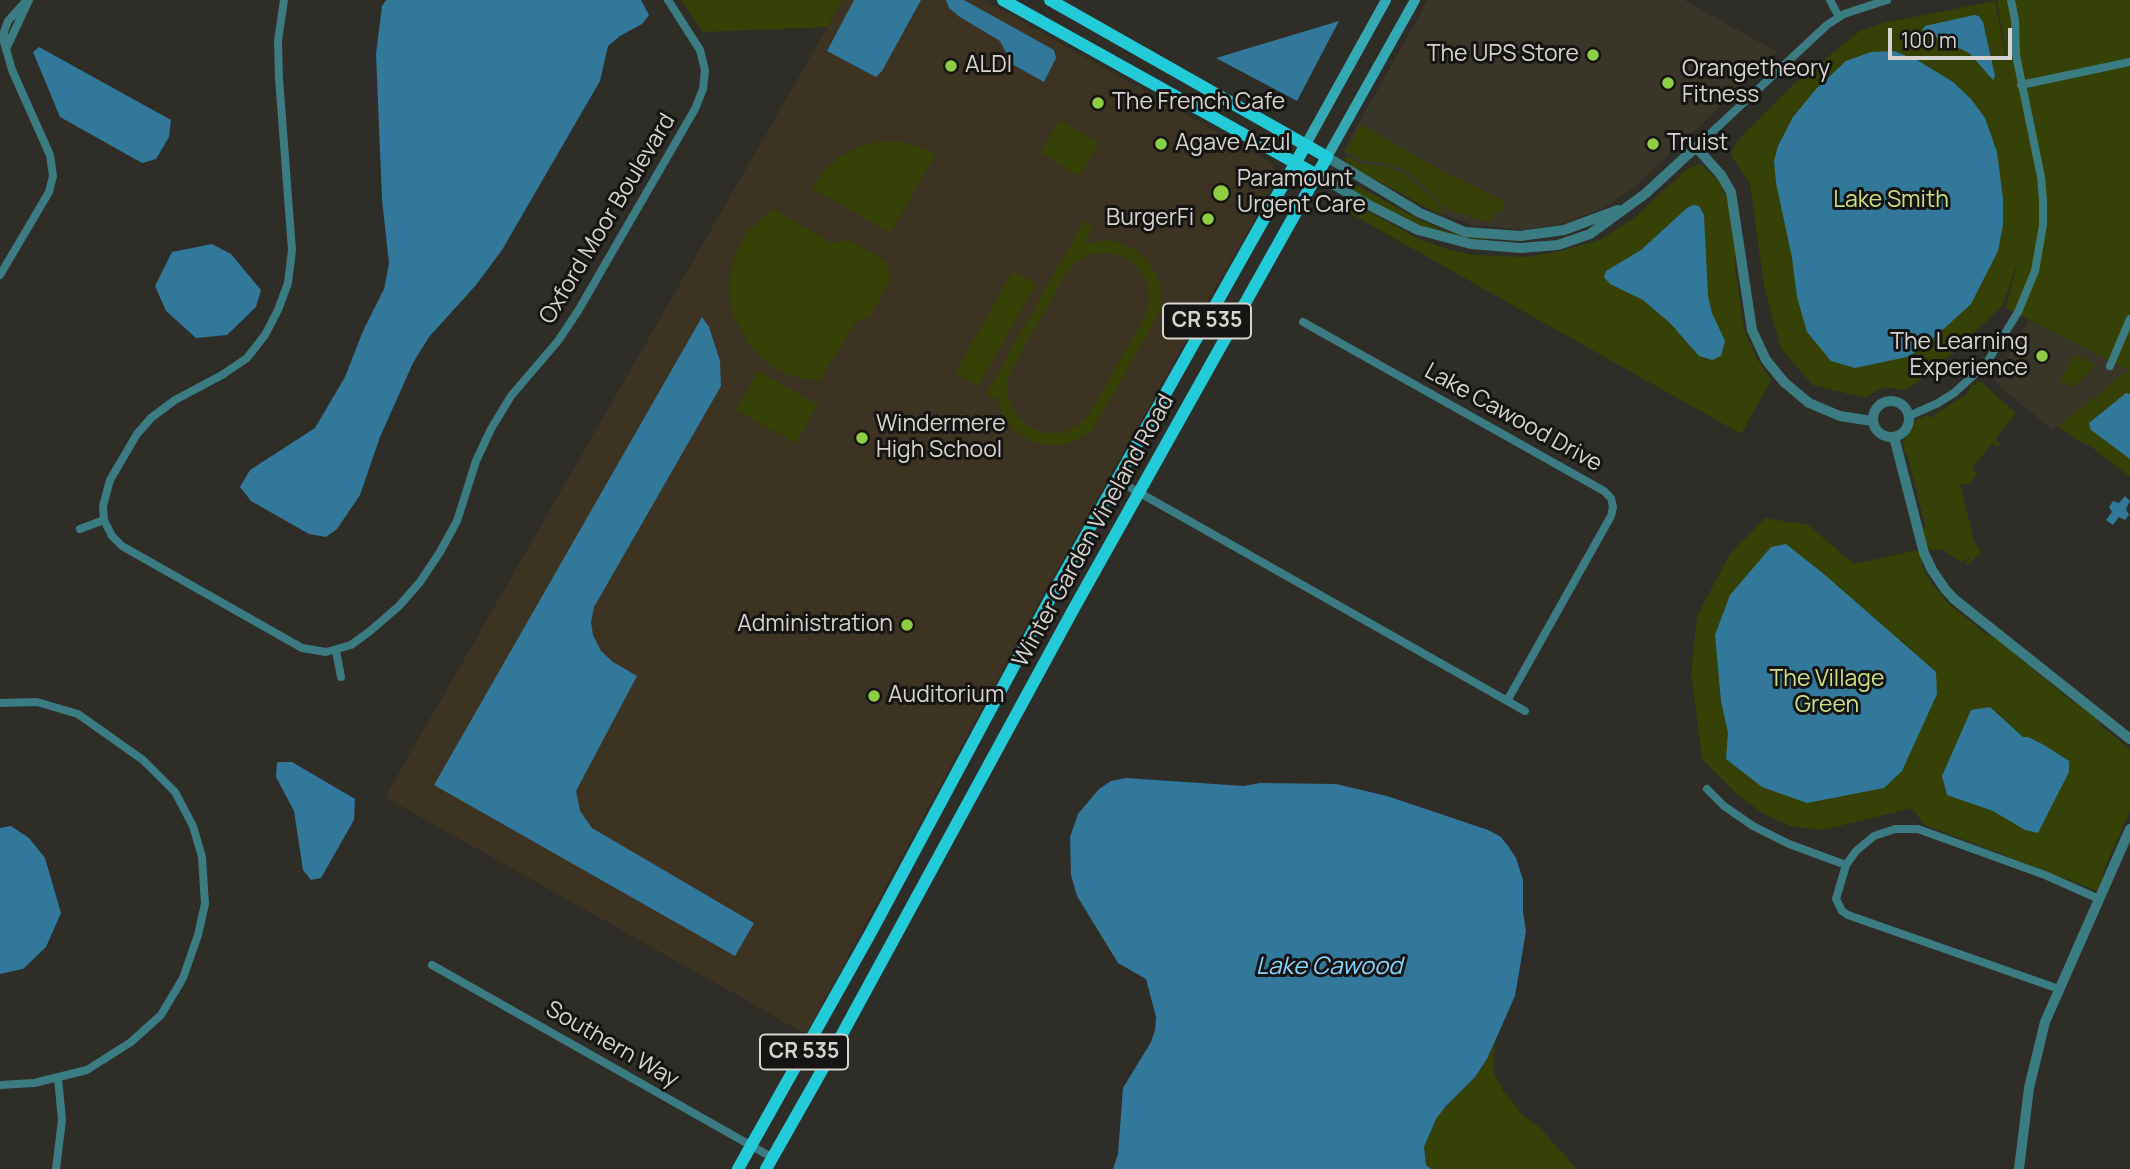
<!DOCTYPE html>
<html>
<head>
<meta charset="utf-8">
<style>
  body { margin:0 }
  #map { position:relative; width:2130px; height:1169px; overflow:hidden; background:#2f2d27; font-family:Manrope,sans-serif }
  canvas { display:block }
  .scale { position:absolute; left:1888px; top:28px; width:124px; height:32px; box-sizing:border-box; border:4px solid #d5d4d0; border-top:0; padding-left:9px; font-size:21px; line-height:24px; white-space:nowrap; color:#d5d4d0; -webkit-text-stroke:5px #161513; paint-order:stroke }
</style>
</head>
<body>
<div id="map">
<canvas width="2130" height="1169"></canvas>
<div class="scale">100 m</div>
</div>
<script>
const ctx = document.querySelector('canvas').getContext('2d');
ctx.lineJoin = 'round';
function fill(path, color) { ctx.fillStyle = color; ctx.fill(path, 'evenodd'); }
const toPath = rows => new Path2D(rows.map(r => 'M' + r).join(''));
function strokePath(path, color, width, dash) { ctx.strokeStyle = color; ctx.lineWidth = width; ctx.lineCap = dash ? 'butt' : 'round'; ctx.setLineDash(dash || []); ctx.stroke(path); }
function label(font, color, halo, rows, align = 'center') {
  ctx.font = font + ' Manrope,sans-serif'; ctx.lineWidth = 6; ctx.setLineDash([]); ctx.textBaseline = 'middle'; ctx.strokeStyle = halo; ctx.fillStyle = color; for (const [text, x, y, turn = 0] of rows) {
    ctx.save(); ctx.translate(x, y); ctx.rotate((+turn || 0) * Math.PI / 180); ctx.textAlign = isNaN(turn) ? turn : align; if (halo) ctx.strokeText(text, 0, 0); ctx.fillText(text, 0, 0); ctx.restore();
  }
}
fill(toPath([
  [1428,0,1684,0,1777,52,1636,186,1604,208,1564,223,1526,230,1472,225,1428,209,1357,168,1343,151],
  [2029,320,2130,370,2053,430,2005,391,1991,377,2006,360]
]), '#3a3529');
fill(toPath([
  [843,0,984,0,1272,163,1277,179,1044,593,806,1034,385,797]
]), '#3d3323');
fill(toPath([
  [681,0,843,0,827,27,703,32],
  [1997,0,2130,0,2130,477,2090,446,2075,439,2058,426,2129,370,2006,308,2019,257,2003,305,1938,367,1906,390,1883,387,1865,398,1813,385,1781,349,1764,286,1750,184,1731,155,1737,141,1794,84,1860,31,1883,23,1995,1,2013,96],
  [1061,121,1097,142,1097,148,1079,176,1041,153,1057,124],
  [1361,125,1446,173,1505,201,1503,211,1497,210,1491,223,1446,209,1409,172,1391,164,1364,161,1346,151],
  [878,142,903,142,936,154,890,233,812,188,823,172,839,157,855,148],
  [1347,156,1362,164,1386,166,1406,175,1443,209,1441,215,1359,171,1344,160],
  [1701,164,1719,181,1728,199,1735,248,1735,267,1744,329,1756,357,1771,380,1741,434,1337,206,1342,197,1419,239,1450,250,1473,255,1526,257,1560,251,1600,240,1634,218,1688,168],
  [1338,175,1416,218,1442,230,1471,237,1505,243,1481,243,1406,222,1335,181,1334,178],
  [773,209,833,244,847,239,886,261,891,280,869,317,854,323,820,381,791,376,769,365,749,345,734,317,730,299,730,277,736,253,749,230],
  [1084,221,1093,227,1084,244,1106,240,1117,242,1137,251,1145,258,1158,277,1162,299,1161,309,1093,429,1078,440,1056,446,1042,444,1032,442,1014,430,1002,413,997,396,995,399,986,394],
  [1094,253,1110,253,1126,258,1139,269,1148,285,1149,301,1145,317,1089,415,1076,427,1061,433,1045,433,1029,427,1017,416,1009,401,1007,385,1011,370,1067,272,1078,260],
  [1013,271,1036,284,978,386,955,373],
  [2074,354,2095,364,2086,376,2072,387,2060,381],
  [758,371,818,405,796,443,736,410],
  [1976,381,1981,382,2016,413,1995,440,2000,444,1998,447,1992,443,1972,469,1977,474,1971,483,1960,485,1974,541,1981,552,1967,566,1966,562,1972,557,1961,562,1941,549,1929,550,1923,532,1925,526,1917,493,1919,491,1916,489,1908,458,1903,449,1905,446,1902,443,1916,420,1920,417,1924,419,1923,416,1927,415,1934,418,1935,414,1967,394,1972,385,1977,385],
  [1765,518,1808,525,1854,564,1917,550,1921,558,1922,566,1930,581,1948,603,1986,634,1992,635,2068,698,2096,718,2100,725,2130,749,2130,812,2102,874,2103,878,2097,891,1923,824,1912,808,1823,830,1790,826,1762,813,1738,795,1702,759,1691,673,1697,616,1730,554],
  [1495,1043,1493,1070,1503,1091,1522,1114,1541,1129,1577,1169,1431,1169,1426,1165,1424,1147,1436,1119,1446,1106,1475,1077,1487,1059]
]), '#354105');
fill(toPath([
  [386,0,641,0,649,15,642,24,620,36,608,46,600,81,502,250,476,285,429,337,413,363,380,437,360,495,337,529,326,537,309,534,251,501,240,487,250,470,315,428,345,377,363,331,384,289,389,264,382,199,376,54,382,6],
  [854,0,921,0,882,71,876,77,827,51],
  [946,0,964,0,1054,50,1056,58,1044,82,1012,64,1000,41,960,17,949,8],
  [1974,15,1979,16,1983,22,1995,76,1993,80,1969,53,1922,30,1925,26],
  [1339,21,1297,101,1216,58],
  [39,47,171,120,169,137,156,159,142,163,60,117,33,52],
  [1894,51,1917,60,1953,82,1971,99,1985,118,1997,152,2003,199,2003,225,1998,251,1971,304,1925,346,1907,357,1855,368,1831,361,1807,332,1797,297,1792,258,1776,183,1774,161,1778,146,1793,117,1816,89,1846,61,1871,52],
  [1693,205,1699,206,1704,215,1708,296,1712,313,1725,341,1721,356,1712,360,1699,356,1670,323,1643,300,1610,284,1604,277,1606,271,1641,250,1687,208],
  [212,244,231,254,261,290,256,307,227,335,196,338,166,311,155,286,172,252],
  [702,317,709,327,720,361,721,386,594,607,591,622,593,635,601,651,613,662,637,676,576,791,580,811,592,828,754,923,735,956,434,785],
  [2126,393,2130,394,2130,459,2091,430,2089,423],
  [2125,496,2130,501,2126,509,2129,515,2125,520,2119,517,2113,525,2106,520,2112,512,2109,507,2113,501,2119,503],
  [1786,544,1825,575,1936,672,1937,694,1902,771,1884,788,1807,803,1762,787,1726,759,1728,733,1721,701,1715,635,1730,595,1771,547],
  [1990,707,2023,737,2028,737,2044,745,2069,761,2069,772,2038,833,2025,830,1993,811,1947,795,1942,776,1971,710],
  [277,762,292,762,355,799,354,820,321,878,311,880,303,870,294,811,276,777],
  [1126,778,1244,786,1260,783,1336,784,1387,796,1488,830,1501,837,1508,846,1516,858,1523,880,1523,912,1526,931,1515,996,1487,1059,1475,1077,1446,1106,1436,1119,1424,1147,1426,1165,1431,1169,1113,1169,1118,1154,1123,1088,1151,1042,1155,1030,1156,1017,1146,979,1118,963,1077,896,1071,875,1070,837,1078,814,1099,789,1111,781],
  [11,826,29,838,45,858,61,913,46,947,23,969,0,974,0,828]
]), '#31789b');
strokePath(toPath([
  [284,0,278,41,279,78,292,250,288,283,278,310,265,335,247,358,222,375,175,400,151,418,137,434,110,480,103,506,104,520,112,536,122,546,302,648,326,652,351,645,370,631,399,606,420,582,440,552,457,521,476,461,491,429,511,396,558,341,578,311,695,109,703,89,705,70,700,50,668,0],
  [1830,0,1839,17],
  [6,49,29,0],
  [2021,85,2130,62],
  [1696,147,1827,25,1844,14,1887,0],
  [0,275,49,192,53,176,50,155,12,70,4,42,4,32,8,21,27,0],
  [1303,322,1604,491,1611,498,1613,507,1611,516,1507,701],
  [2110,366,2130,319],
  [1909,416,1938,403,1954,393,1986,364,2018,312,2035,271,2043,225,2043,201,2041,177,2016,55,2015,20,2011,0],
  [1117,480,1525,711],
  [80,529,104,520],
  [336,651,341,677],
  [0,703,37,702,78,714,143,760,175,792,193,826,202,857,205,904,198,935,183,978,161,1015,131,1042,87,1070,34,1083,0,1085],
  [1707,789,1724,806,1753,826,1789,844,1846,865],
  [432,965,773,1158],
  [2059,989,1848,915,1842,911,1836,899,1846,865,1856,851,1874,836,1895,829,1918,829,2045,875,2099,899],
  [56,1169,62,1120,58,1078]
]), '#3b7c82', 8);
strokePath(toPath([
  [1327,157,1420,213,1465,232,1520,236,1564,230,1618,210],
  [1317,175,1369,205,1418,230,1471,244,1521,248,1558,245,1590,234,1645,194,1696,147,1721,175,1731,192,1752,330,1766,360,1784,382,1809,403,1840,416,1872,421],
  '1873 419a18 18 0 1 1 36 0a18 18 0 1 1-36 0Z',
  [1894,437,1924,553,1932,570,1945,589,1954,599,2130,739],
  [2019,1169,2029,1088,2045,1022,2130,829]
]), '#3b7c82', 10);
strokePath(toPath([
  [1305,146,1386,0],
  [1327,157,1415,0]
]), '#35a9b3', 10);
strokePath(toPath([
  [1003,0,1317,175],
  [738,1169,870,934,1051,597,1305,146],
  [766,1169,834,1049,1073,610,1327,157,1050,0]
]), '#23cbd8', 12);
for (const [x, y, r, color] of [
  [1593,55,7,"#8dce44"],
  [951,66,7,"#8dce44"],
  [1668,83,7,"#8dce44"],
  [1098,103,7,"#8dce44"],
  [1161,144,7,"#8dce44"],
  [1653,144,7,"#8dce44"],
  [1221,193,9,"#8dce44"],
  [1208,219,7,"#8dce44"],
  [2042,356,7,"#8dce44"],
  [862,438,7,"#8dce44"],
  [907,625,7,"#8dce44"],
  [874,696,7,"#8dce44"]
]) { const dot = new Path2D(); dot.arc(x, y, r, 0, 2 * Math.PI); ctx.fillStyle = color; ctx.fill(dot); strokePath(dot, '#161513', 2.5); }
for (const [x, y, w] of [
  [1207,321,88],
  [804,1052,88]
]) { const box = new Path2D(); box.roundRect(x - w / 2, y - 17.5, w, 35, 5); ctx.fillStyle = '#161513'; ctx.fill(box); strokePath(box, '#d5d4d0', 2); }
label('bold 21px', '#d5d4d0', null, [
  ["CR 535",1207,321],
  ["CR 535",804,1052]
]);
label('23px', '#d5d4d0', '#161513', [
  ["The UPS Store",1579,55,"right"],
  ["ALDI",965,66],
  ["Orangetheory",1682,70],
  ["Fitness",1682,96],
  ["The French Cafe",1112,103],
  ["Agave Azul",1175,144],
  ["Truist",1667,144],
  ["Paramount",1237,180],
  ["Urgent Care",1237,206],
  ["BurgerFi",1194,219,"right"],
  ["The Learning",2028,343,"right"],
  ["Experience",2028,369,"right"],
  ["Windermere",876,425],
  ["High School",876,451],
  ["Administration",893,625,"right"],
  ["Auditorium",888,696]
], 'left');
label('23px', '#c8e086', '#161513', [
  ["Lake Smith",1891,201],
  ["The Village",1827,680],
  ["Green",1827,706]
]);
label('23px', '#d5d4d0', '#161513', [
  ["Oxford Moor Boulevard",608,219,-59],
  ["Lake Cawood Drive",1513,418,29],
  ["Winter Garden Vineland Road",1094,531,-61],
  ["Southern Way",612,1045,30]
]);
label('italic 24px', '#86d3fb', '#161513', [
  ["Lake Cawood",1329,967]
]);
</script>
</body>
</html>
